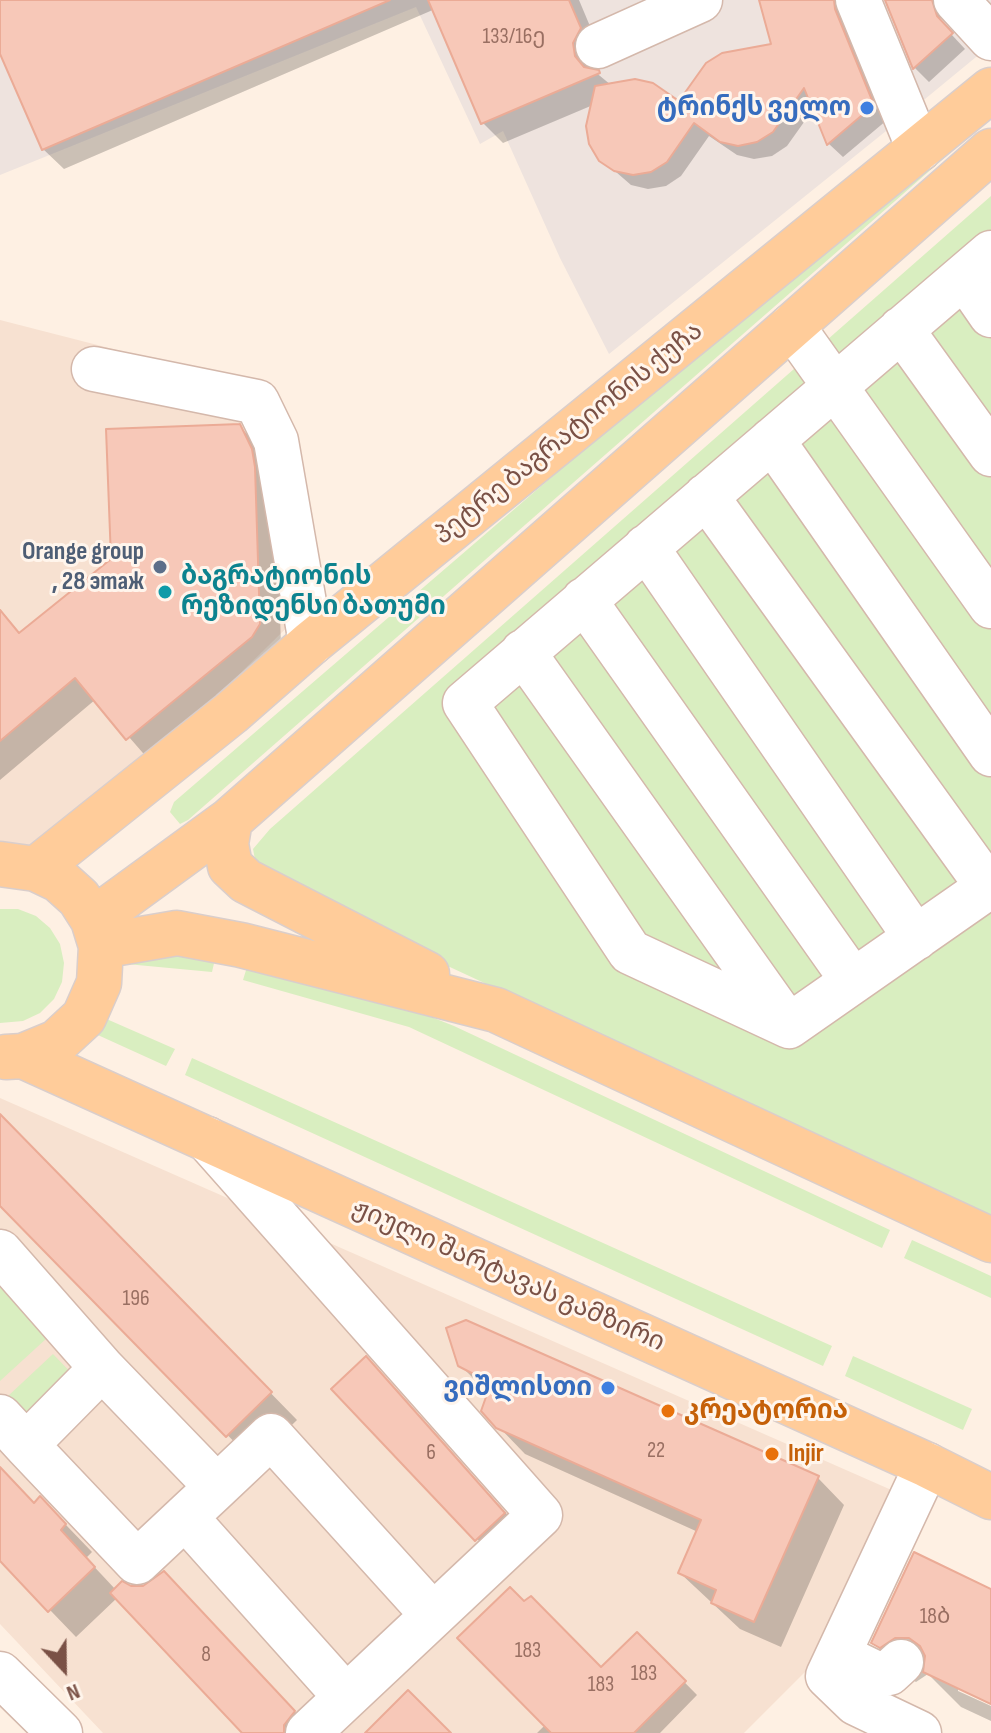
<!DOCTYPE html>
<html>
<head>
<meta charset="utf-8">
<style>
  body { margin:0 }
  #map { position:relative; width:991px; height:1733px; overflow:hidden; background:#fef0e3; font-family:"Sofia Sans Condensed",sans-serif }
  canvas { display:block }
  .north { position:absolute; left:24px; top:1629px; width:80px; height:80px; -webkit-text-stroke:6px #fff5ec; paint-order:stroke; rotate:158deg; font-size:22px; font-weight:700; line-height:32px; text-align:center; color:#7a5146 }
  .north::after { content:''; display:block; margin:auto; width:28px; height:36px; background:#7a5146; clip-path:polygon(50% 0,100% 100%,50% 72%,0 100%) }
</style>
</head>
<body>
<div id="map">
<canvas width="991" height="1733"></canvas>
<div class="north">N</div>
</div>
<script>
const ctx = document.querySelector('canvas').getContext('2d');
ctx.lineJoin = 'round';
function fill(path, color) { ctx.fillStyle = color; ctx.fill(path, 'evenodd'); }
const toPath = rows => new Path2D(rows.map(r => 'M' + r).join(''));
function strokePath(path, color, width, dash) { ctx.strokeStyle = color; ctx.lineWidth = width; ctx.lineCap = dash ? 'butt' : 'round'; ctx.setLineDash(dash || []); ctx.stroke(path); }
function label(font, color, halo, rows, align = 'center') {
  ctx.font = font + ' "Sofia Sans Condensed","Noto Sans Georgian",sans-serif'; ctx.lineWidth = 6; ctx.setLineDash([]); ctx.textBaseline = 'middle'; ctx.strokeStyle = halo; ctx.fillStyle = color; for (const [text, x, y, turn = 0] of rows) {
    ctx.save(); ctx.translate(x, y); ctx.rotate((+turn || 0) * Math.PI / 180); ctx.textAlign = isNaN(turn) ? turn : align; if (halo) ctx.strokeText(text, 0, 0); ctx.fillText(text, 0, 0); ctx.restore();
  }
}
fill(toPath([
  [0,320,265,388,319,596,100,811,40,845,0,845],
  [0,1098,896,1492,824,1653,744,1733,103,1733,0,1624]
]), '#f7e1d1');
fill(toPath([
  [0,0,991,0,991,40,987,48,891,127,609,354,560,258,503,131,480,144,416,7,0,175]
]), '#eee3de');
fill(toPath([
  [991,99,991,117,188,820,180,824,170,812,174,802],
  [991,196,991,1218,273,885,257,870,253,849,270,829],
  [0,909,18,909,36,916,50,928,60,944,64,963,62,982,54,999,40,1013,23,1021,0,1023],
  [117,953,215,959,212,972,116,963],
  [247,967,401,1005,454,1026,890,1230,882,1248,409,1027,243,980],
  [102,1017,175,1049,166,1066,89,1031],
  [192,1058,832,1346,823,1366,185,1075],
  [912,1240,991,1276,991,1298,904,1258],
  [0,1287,47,1338,0,1381],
  [53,1354,79,1381,32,1424,7,1397],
  [853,1356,972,1409,963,1430,845,1376]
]), '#d9eec0');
fill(toPath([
  [0,0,579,0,600,50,593,64,594,71,611,85,680,104,774,46,761,0,852,0,887,120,843,157,829,144,814,108,787,146,772,156,754,159,737,155,709,136,681,176,666,186,648,189,631,185,601,159,593,105,503,143,483,123,435,9,64,169,43,149,0,49],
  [887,0,931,0,945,14,945,22,941,18,938,20,965,49,929,82,915,68],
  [239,426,261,448,276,490,281,646,149,760,96,699,0,780,0,609,21,635,113,560],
  [0,1116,297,1420,254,1462,0,1203],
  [366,1359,398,1391,536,1547,509,1572,334,1389],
  [460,1365,818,1478,844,1505,781,1647,740,1629,680,1573,698,1532,525,1454,498,1426,489,1394],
  [0,1468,35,1505,40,1499,67,1526,92,1552,86,1558,116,1590,130,1588,190,1601,315,1733,245,1733,117,1598,76,1637,0,1558],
  [991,1591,991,1702,958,1687,958,1691,991,1706,991,1721,961,1707,928,1674,916,1682,909,1678,873,1643],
  [637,1634,697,1695,660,1733,537,1733]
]), '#0003');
const building = toPath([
  [0,0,390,0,42,150,0,54,0,0],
  [428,0,569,0,581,28,573,43,575,56,584,67,599,70,600,73,481,124,428,0],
  [759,0,834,0,835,9,874,105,827,145,804,88,773,132,757,142,738,146,720,142,694,123,667,162,651,172,633,175,614,171,599,161,589,144,586,126,595,86,635,79,653,83,679,101,706,63,722,53,771,44,759,0],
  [885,0,932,0,937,16,953,33,913,69,885,0],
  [240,424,252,449,255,467,260,624,252,637,126,740,75,678,0,741,0,610,19,633,111,559,106,429,240,424],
  [0,1114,272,1392,226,1437,0,1206,0,1114],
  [466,1320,819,1476,754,1622,711,1603,716,1590,678,1573,701,1520,496,1428,481,1411,491,1383,458,1366,446,1328,466,1320],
  [366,1356,505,1513,475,1541,331,1389,366,1356],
  [0,1467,34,1503,40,1496,66,1524,61,1530,95,1567,48,1612,0,1561,0,1467],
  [914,1552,991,1589,991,1704,923,1672,925,1656,920,1646,909,1638,895,1638,880,1648,871,1643,914,1552],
  [164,1571,295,1711,284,1725,284,1733,242,1733,110,1593,122,1581,131,1586,143,1586,164,1571],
  [510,1587,524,1601,531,1596,601,1667,637,1632,686,1681,634,1733,551,1733,457,1638,510,1587],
  [408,1690,451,1733,365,1733,408,1690]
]);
fill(building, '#f7c8b8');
strokePath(building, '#ebab96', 2);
const minor = toPath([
  [858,0,919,149],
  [956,0,991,38],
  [598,46,700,0],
  [991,253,465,703,630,952,789,1026,991,885],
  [964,276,991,315],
  [792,326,991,606],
  [901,329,991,454],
  [94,369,257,402,276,441,311,643],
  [772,440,991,754],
  [706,496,988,887],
  [646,547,916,938],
  [584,600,853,981],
  [523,652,787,1024],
  [207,1139,540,1515,308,1733],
  [0,1252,102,1368],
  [0,1417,26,1445],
  [217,1487,102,1368,26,1445,137,1562,217,1487,271,1436,433,1615],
  [185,1517,346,1697],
  [838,1655,877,1674,889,1673,901,1662],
  [0,1674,60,1733],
  [919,1733,856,1703,828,1676,927,1465]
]);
const major = toPath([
  [230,820,226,844,230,866,246,881,427,974],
  [0,864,36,869,59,880,79,898,93,920,101,946,99,983,84,1017,57,1042,23,1056,6,1057],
  [36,869,231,713,311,643,991,90],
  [93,920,230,820,991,151],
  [101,946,177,933,241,945,496,1010,991,1240],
  [23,1056,927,1465,991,1497]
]);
strokePath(minor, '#d4b8ab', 47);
strokePath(major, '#dacecb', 47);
strokePath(minor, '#fff', 44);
strokePath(major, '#ffcc9a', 44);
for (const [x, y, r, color] of [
  [867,108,8,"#3f7fe0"],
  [160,567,8,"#5c6f8a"],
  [165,592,8,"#0f9aa8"],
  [608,1388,8,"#3f7fe0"],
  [668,1411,8,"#e8710a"],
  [772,1454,8,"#e8710a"]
]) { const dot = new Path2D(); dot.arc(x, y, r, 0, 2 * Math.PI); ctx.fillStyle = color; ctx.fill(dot); strokePath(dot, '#fff5ec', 3); }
label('22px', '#996f62', null, [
  ["133/16ე",514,37],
  ["196",136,1299],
  ["22",656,1451],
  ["6",431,1453],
  ["18ბ",935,1617],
  ["183",528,1651],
  ["8",206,1655],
  ["183",644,1674],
  ["183",601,1685]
]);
label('bold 26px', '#366cbe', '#fff5ec', [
  ["ტრინქს ველო",851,108],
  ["ვიშლისთი",592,1388]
], 'right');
label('26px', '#7a5146', '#fff5ec', [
  ["პეტრე ბაგრატიონის ქუჩა",569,434,-39],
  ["ჟიული შარტავას გამზირი",508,1276,24]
]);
label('bold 26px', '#4e5e75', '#fff5ec', [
  ["Orange group",144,552],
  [", 28 этаж",144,582]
], 'right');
label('bold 26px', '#0d838f', '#fff5ec', [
  ["ბაგრატიონის",181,577],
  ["რეზიდენსი ბათუმი",181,607]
], 'left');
label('bold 26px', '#c56008', '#fff5ec', [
  ["კრეატორია",684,1411],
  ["Injir",788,1454]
], 'left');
</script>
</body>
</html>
